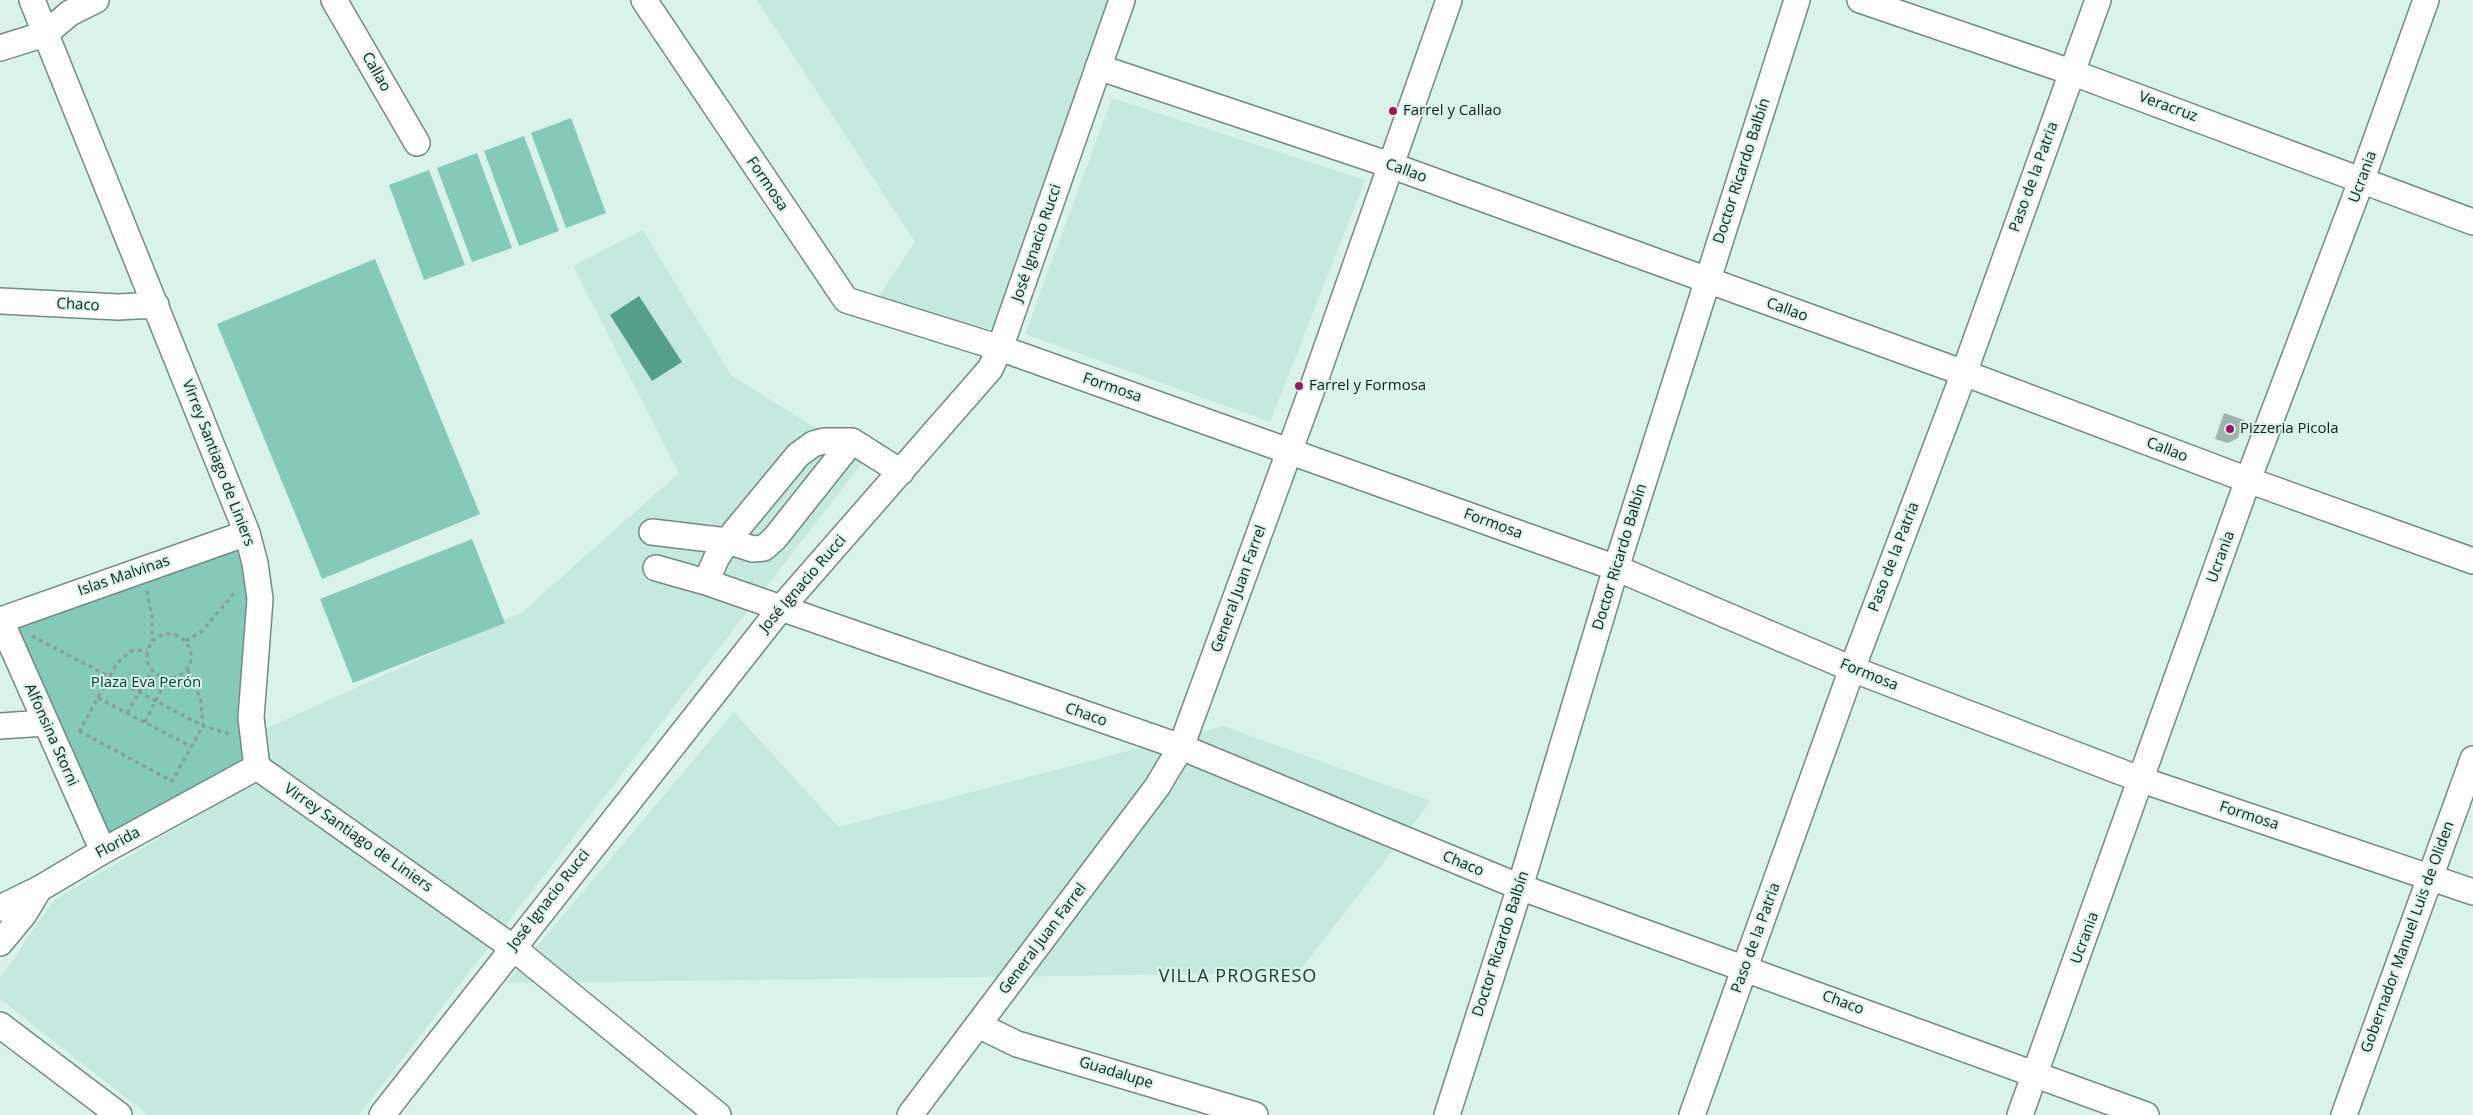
<!DOCTYPE html>
<html>
<head>
<meta charset="utf-8">
<style>
  body { margin:0 }
  canvas { display:block; background:#d9f3eb }
</style>
</head>
<body>
<canvas width="2473" height="1115"></canvas>
<script>
const ctx = document.querySelector('canvas').getContext('2d');
ctx.lineJoin = 'round';
function fill(path, color) { ctx.fillStyle = color; ctx.fill(path, 'evenodd'); }
const toPath = rows => new Path2D(rows.map(r => 'M' + r).join(''));
function strokePath(path, color, width, dash) { ctx.strokeStyle = color; ctx.lineWidth = width; ctx.lineCap = dash ? 'butt' : 'round'; ctx.setLineDash(dash || []); ctx.stroke(path); }
function label(font, color, halo, rows, align = 'center') {
  ctx.font = font + ' "Open Sans",sans-serif'; ctx.lineWidth = 4; ctx.setLineDash([]); ctx.textBaseline = 'middle'; ctx.strokeStyle = halo; ctx.fillStyle = color; for (const [text, x, y, turn = 0] of rows) {
    ctx.save(); ctx.translate(x, y); ctx.rotate((+turn || 0) * Math.PI / 180); ctx.textAlign = isNaN(turn) ? turn : align; if (halo) ctx.strokeText(text, 0, 0); ctx.fillText(text, 0, 0); ctx.restore();
  }
}
fill(toPath([
  [757,0,1109,0,993,330,874,303,915,242],
  [1112,98,1365,180,1270,422,1025,334],
  [643,230,731,375,865,459,359,1115,148,1115,0,999,0,978,54,900,261,779,265,729,521,613,679,473,573,266],
  [734,712,839,827,1223,726,1431,801,1298,973,506,983]
]), '#c6e9df');
fill(toPath([
  [571,118,606,213,566,228,531,133],
  [524,136,559,231,519,246,484,151],
  [477,153,512,248,472,262,437,168],
  [429,170,465,265,424,280,389,185],
  [375,259,480,514,322,579,217,324],
  [247,533,257,767,103,851,1,620],
  [472,539,505,623,353,683,320,599]
]), '#85cab8');
fill(toPath([
  [639,296,682,362,652,381,610,315]
]), '#559e8c');
fill(toPath([
  [2224,413,2244,420,2238,438,2228,443,2215,439]
]), '#9cb5ae');
const minor = toPath([
  [32,0,247,533,255,563,260,599,251,718,257,767,512,947,718,1115],
  [334,0,417,143],
  [644,0,846,300,1000,348,1616,568,1852,669,2142,780,2473,892],
  [1860,0,2071,72,2473,222],
  [0,48,45,34,70,13,96,0],
  [1098,67,1390,165,1964,373,2248,480,2473,561],
  [0,301,118,307,156,305],
  [652,532,727,541,753,549,764,548,775,538,852,441],
  [656,568,706,582,1181,747,1520,887,2146,1115],
  [706,582,716,559,727,541,798,455,813,444,824,441,852,441,901,472],
  [0,619,103,851],
  [1,620,247,533],
  [0,726,45,723],
  [0,908,39,889,103,851,257,767],
  [0,943,24,914,39,889],
  [0,1025,119,1115],
  [978,1025,1017,1044,1255,1115],
  [382,1115,781,608,990,369,1000,348,1122,0],
  [910,1115,1157,787,1181,747,1311,392,1449,0],
  [1447,1115,1520,887,1616,568,1797,0],
  [1692,1115,1852,669,1964,373,2098,0],
  [2020,1115,2248,480,2362,179,2426,0],
  [2344,1115,2473,759]
]);
strokePath(minor, '#728a83', 28);
strokePath(toPath([
  [147,591,152,617,152,641],
  '147 656a22 22 0 1 1 44 0a22 22 0 1 1-44 0Z',
  [32,636,203,726,230,734],
  [186,641,202,631,236,591],
  [98,698,192,747],
  [127,713,152,670],
  [145,722,167,678],
  [79,731,172,781,203,726,201,702,194,680,187,669],
  [79,732,117,663,131,651,147,650]
]), '#889c96', 3, [4, 4]);
strokePath(minor, '#fff', 25);
for (const [x, y, r, color] of [
  [1393,111,5,"#a1165f"],
  [1299,386,5,"#a1165f"],
  [2230,429,5,"#a1165f"]
]) { const dot = new Path2D(); dot.arc(x, y, r, 0, 2 * Math.PI); ctx.fillStyle = color; ctx.fill(dot); strokePath(dot, '#d9f3eb', 2); }
label('15px', '#141e1b', '#d9f3eb', [
  ["Callao",376,72,60],
  ["Veracruz",2168,107,20],
  ["Callao",1406,171,20],
  ["Doctor Ricardo Balbín",1742,171,-72],
  ["Paso de la Patria",2034,177,-70],
  ["Ucrania",2363,177,-70],
  ["Formosa",767,184,56],
  ["José Ignacio Rucci",1037,243,-71],
  ["Chaco",78,305,3],
  ["Callao",1787,310,20],
  ["Formosa",1112,388,19],
  ["Callao",2167,450,21],
  ["Virrey Santiago de Liniers",218,463,69],
  ["Formosa",1493,524,20],
  ["Doctor Ricardo Balbín",1620,557,-73],
  ["Paso de la Patria",1894,557,-69],
  ["Ucrania",2221,557,-70],
  ["Islas Malvinas",124,576,-19],
  ["José Ignacio Rucci",803,584,-49],
  ["General Juan Farrel",1239,589,-70],
  ["Formosa",1869,675,22],
  ["Chaco",1086,715,19],
  ["Alfonsina Storni",51,735,66],
  ["Formosa",2249,816,18],
  ["Virrey Santiago de Liniers",358,838,35],
  ["Florida",118,843,-29],
  ["Chaco",1463,864,22],
  ["José Ignacio Rucci",549,900,-52],
  ["Gobernador Manuel Luis de Oliden",2408,937,-70],
  ["Paso de la Patria",1756,938,-70],
  ["Ucrania",2085,938,-70],
  ["General Juan Farrel",1043,939,-53],
  ["Doctor Ricardo Balbín",1501,944,-72],
  ["Chaco",1843,1003,20],
  ["Guadalupe",1116,1073,17]
]);
label('15px', '#141e1b', '#d9f3eb', [
  ["Farrel y Callao",1403,111],
  ["Farrel y Formosa",1309,386],
  ["Pizzeria Picola",2240,429]
], 'left');
label('15px', '#004236', '#d9f3eb', [
  ["Plaza Eva Perón",146,683]
]);
ctx.letterSpacing = '1px';
label('18px', '#223832', '#d9f3eb', [
  ["VILLA PROGRESO",1238,977]
]);
ctx.letterSpacing = '0px';
</script>
</body>
</html>
